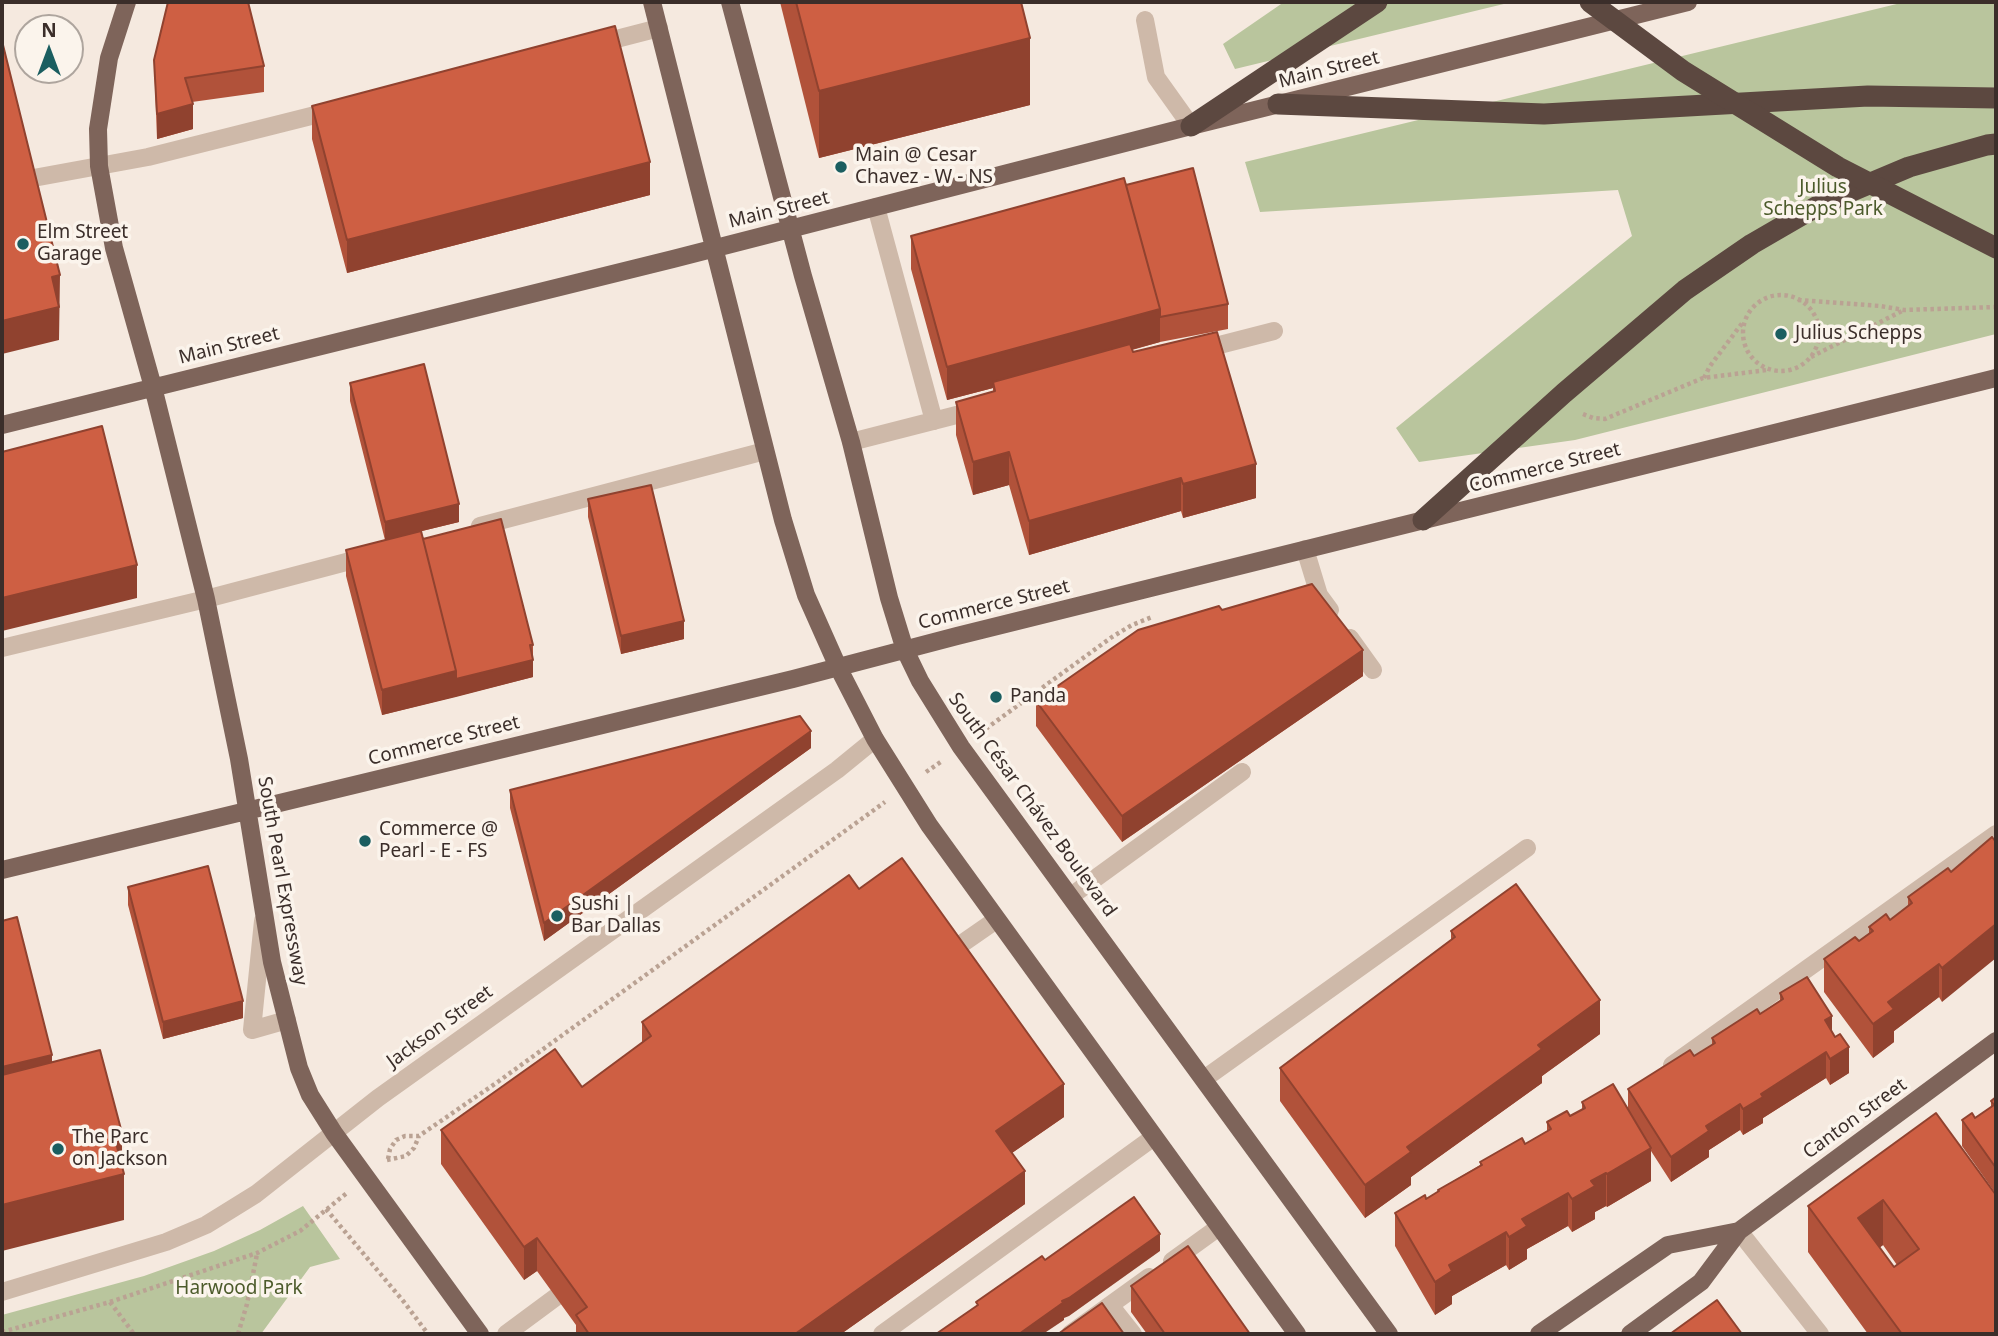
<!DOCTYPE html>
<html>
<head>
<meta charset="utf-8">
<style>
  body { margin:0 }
  #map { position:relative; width:1998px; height:1336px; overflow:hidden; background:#f5e9df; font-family:"Noto Sans",sans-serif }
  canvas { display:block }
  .frame { position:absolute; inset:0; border:4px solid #3b2e2a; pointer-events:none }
  .north { position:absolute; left:14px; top:14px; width:70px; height:70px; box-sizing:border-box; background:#fbf4ec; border:2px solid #aea59e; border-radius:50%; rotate:0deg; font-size:19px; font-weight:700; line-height:28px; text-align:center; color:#3b2e2a }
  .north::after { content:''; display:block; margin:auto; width:24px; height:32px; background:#1b5e60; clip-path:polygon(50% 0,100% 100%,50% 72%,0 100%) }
</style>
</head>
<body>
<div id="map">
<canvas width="1998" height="1336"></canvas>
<div class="frame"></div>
<div class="north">N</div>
</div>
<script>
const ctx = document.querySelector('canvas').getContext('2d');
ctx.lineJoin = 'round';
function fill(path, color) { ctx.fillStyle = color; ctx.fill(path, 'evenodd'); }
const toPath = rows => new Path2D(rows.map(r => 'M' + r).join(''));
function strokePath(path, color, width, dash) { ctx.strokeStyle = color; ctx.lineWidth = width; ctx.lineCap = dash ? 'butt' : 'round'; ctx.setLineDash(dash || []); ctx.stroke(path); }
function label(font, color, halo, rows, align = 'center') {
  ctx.font = font + ' "Noto Sans",sans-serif'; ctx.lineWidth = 7; ctx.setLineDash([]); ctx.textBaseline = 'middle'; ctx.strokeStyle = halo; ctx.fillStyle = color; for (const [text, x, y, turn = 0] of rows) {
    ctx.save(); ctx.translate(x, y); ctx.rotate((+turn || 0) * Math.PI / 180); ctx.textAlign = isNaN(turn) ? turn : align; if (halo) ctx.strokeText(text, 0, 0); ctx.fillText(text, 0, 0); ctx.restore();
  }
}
fill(toPath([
  [1284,2,1512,2,1235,69,1223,44],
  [1905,2,1996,2,1996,334,1575,440,1419,462,1396,428,1632,236,1618,190,1260,212,1245,162],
  [303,1206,340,1259,310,1267,261,1334,2,1334,2,1315,144,1276,214,1251,260,1230]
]), '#b9c59d');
strokePath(toPath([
  '1743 333a38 38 0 1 1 76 0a38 38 0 1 1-76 0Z',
  [1798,300,1880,306,1904,310,1996,307],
  [1811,357,1904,310],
  [1704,378,1710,366,1743,322],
  [1583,414,1593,418,1605,419,1703,378,1767,370],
  [980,733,1112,637,1132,625,1152,617],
  [926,772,942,761],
  [388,1159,390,1149,396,1140,405,1136,419,1136,499,1081,885,802],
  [387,1160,406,1156,414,1148,419,1136],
  [326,1209,404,1302,428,1334],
  [110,1302,134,1334],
  [2,1332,110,1302,257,1253,300,1231,348,1192],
  [238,1334,247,1304,257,1254]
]), '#baa293', 4.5, [3.5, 3.5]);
strokePath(toPath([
  [1145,20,1156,77,1191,126],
  [597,44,659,28],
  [28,179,148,157,335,110],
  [876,207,934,421],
  [1200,350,1274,331],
  [851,442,976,410],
  [480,526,765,451],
  [1305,549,1319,595,1330,610],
  [1350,638,1373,670],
  [2,648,206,599,369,556],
  [1071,896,1242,772],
  [263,921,252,1030,287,1020],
  [947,954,996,920],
  [1672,1065,1996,834],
  [1204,1079,1527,848],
  [1739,1231,1820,1334],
  [1172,1261,1219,1227],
  [2,1292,166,1242,206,1225,256,1194,378,1098,837,770,875,739],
  [1110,1305,1133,1334],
  [506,1334,556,1297],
  [882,1334,1154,1137],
  [1070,1334,1149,1277]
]), '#ceb9a9', 18);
strokePath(toPath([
  [127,2,109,58,98,129,99,166,114,248,153,387,206,599,239,759,272,962,299,1068,310,1095,334,1133,480,1334],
  [652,2,783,520,806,595,838,667,875,739,929,825,1297,1334],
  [730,2,803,276,851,442,889,598,905,650,920,681,961,747,1389,1334],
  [2,425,673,259,1191,126,1688,2],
  [2,870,793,679,957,636,1996,378],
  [1539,1334,1668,1245,1739,1231],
  [1630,1334,1701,1282,1739,1231,1996,1041]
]), '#7e645a', 18);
strokePath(toPath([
  [1278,104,1544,114,1868,96,1996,98],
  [1191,126,1377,2],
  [1423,520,1564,393,1685,290,1752,244,1821,204,1909,167,1987,145,1996,144]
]), '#5c4840', 21);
strokePath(toPath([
  [1590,2,1683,71,1838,167,1996,248]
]), '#5c4840', 21);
fill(toPath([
  [780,2,1021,2,1030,105,819,158],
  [154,60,264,66,264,92,192,102,193,129,157,139],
  [312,106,650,195,347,273,312,139],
  [1126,185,1228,304,1228,329,1160,342,1132,350,1133,352,1256,498,1183,518,1181,511,1029,555,1009,485,973,495,956,435,956,402,993,392,993,388,947,400,911,269,911,236],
  [350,383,459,522,385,540,350,401],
  [588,499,684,639,621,654,588,517],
  [346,550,533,645,533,677,382,715,346,576],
  [1222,610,1363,676,1122,842,1036,726,1036,701],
  [811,748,544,941,510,808,510,790],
  [1948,868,1942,1002,1939,997,1894,1031,1894,1042,1873,1058,1824,992,1824,959,1859,941,1869,933,1869,927,1890,920,1908,906,1908,897],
  [128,887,243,1018,163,1039,128,905],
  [859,889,1064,1117,1012,1153,1025,1204,841,1334,576,1334,576,1325,537,1271,524,1280,441,1164,441,1130,582,1087,642,1043,642,1022],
  [1451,931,1600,1034,1542,1076,1542,1083,1411,1177,1411,1185,1365,1218,1280,1101,1280,1068,1451,940],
  [1780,993,1832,1032,1849,1073,1830,1085,1826,1078,1763,1118,1763,1123,1743,1135,1740,1130,1709,1150,1709,1157,1671,1182,1651,1151,1651,1181,1607,1207,1606,1206,1595,1212,1595,1219,1572,1232,1568,1226,1527,1249,1527,1259,1509,1270,1506,1265,1452,1296,1452,1304,1435,1315,1395,1246,1395,1213,1426,1199,1438,1192,1438,1190,1480,1165,1480,1162,1525,1144,1547,1131,1547,1122,1570,1116,1582,1110,1582,1102,1628,1109,1628,1089,1694,1056,1712,1045,1712,1038,1760,1014,1780,1001],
  [1996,1097,1996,1194,1962,1146,1962,1120,1975,1118,1991,1107,1991,1101],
  [1936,1113,1996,1334,1868,1334,1808,1252,1808,1206],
  [1883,1245,1897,1265,1894,1267,1879,1248],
  [1131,1286,1250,1334,1147,1334,1131,1312]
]), '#b1523a');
fill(toPath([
  [1030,38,1030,105,819,158,819,91],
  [193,104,193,129,157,139,157,114],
  [650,162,650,195,347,273,347,240],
  [60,275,59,340,2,354,2,321,52,277],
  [1160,309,1160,342,994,387,993,382,993,388,947,400,947,367],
  [1009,452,1009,485,973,495,973,462],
  [1256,464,1256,498,1183,518,1183,484],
  [1181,478,1181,511,1029,555,1029,521],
  [459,504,459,522,385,540,385,522],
  [137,565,137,598,2,631,2,598],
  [684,621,684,639,621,654,621,636],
  [1363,650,1363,676,1122,842,1122,816],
  [533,660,533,677,456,697,456,679],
  [456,671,456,697,382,715,382,690],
  [811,731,811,748,544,941,544,923],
  [1996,924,1996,958,1942,1002,1942,968],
  [1939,964,1939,997,1894,1031,1894,1042,1873,1058,1873,1024,1888,1002],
  [1600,1000,1600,1034,1542,1076,1542,1083,1411,1177,1411,1185,1365,1218,1365,1185,1407,1147,1538,1045],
  [243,1001,243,1018,163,1039,163,1022],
  [1832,1016,1832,1042,1825,1020],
  [1849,1047,1849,1073,1830,1085,1830,1059],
  [1826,1052,1826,1078,1763,1118,1763,1123,1743,1135,1743,1109,1761,1094],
  [52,1055,52,1072,2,1085,2,1067],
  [1064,1084,1064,1117,996,1164,996,1131],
  [1740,1104,1740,1130,1709,1150,1709,1157,1671,1182,1671,1157,1706,1126],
  [122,1133,122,1175,124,1174,124,1220,2,1251,2,1205,114,1135],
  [1651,1148,1651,1181,1607,1207,1607,1174],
  [1025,1171,1025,1204,841,1334,795,1334],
  [1606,1173,1606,1206,1595,1212,1595,1219,1572,1232,1572,1199,1591,1181],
  [1568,1193,1568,1226,1527,1249,1527,1259,1509,1270,1509,1237,1522,1219],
  [1883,1200,1883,1245,1858,1264,1858,1218],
  [1506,1232,1506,1265,1452,1296,1452,1304,1435,1315,1435,1282,1449,1265],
  [1160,1234,1160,1251,1069,1316,1064,1318,1064,1320,1043,1334,1019,1334,1062,1301],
  [537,1238,537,1271,524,1280,524,1247]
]), '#90422f');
const building = toPath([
  [168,2,248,2,264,66,185,78,193,104,157,114,154,60,168,2],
  [796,2,1021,2,1030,38,819,91,796,2],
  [615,26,650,162,347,240,312,106,615,26],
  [2,41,60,275,52,277,59,307,2,321,2,41],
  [1193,168,1228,304,1160,317,1160,309,1126,185,1193,168],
  [1124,178,1160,309,947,367,911,236,1124,178],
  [1217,332,1256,464,1183,484,1181,478,1029,521,1009,452,973,462,956,402,995,391,993,382,1130,344,1133,352,1217,332],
  [424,364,459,504,385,522,350,383,424,364],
  [102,426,137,565,2,598,2,452,102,426],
  [651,485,684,621,621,636,588,499,651,485],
  [501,519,533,645,530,645,533,660,456,679,456,671,423,539,501,519],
  [421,531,456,671,382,690,346,550,421,531],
  [1312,584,1363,650,1122,816,1036,701,1138,630,1219,606,1222,610,1312,584],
  [800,716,811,731,544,923,510,790,800,716],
  [1992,837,1996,842,1996,924,1942,968,1939,964,1888,1002,1894,1009,1873,1024,1824,959,1855,937,1859,941,1873,931,1869,927,1886,914,1890,920,1912,903,1908,897,1948,868,1951,872,1992,837],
  [902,858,1064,1084,996,1131,1025,1171,795,1334,589,1334,576,1315,587,1307,537,1238,524,1247,441,1130,555,1049,582,1087,651,1036,642,1022,849,875,859,889,902,858],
  [208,866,243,1001,163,1022,128,887,208,866],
  [1516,884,1600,1000,1538,1045,1542,1049,1407,1147,1411,1152,1365,1185,1280,1068,1455,937,1451,931,1516,884],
  [17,917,52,1055,2,1067,2,921,17,917],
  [1807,977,1832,1016,1825,1020,1835,1037,1840,1034,1849,1047,1830,1059,1826,1052,1761,1094,1763,1097,1743,1109,1740,1104,1706,1126,1709,1131,1671,1157,1628,1089,1690,1050,1694,1056,1715,1043,1712,1038,1757,1009,1760,1014,1783,999,1780,993,1807,977],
  [100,1050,122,1133,114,1135,124,1174,2,1205,2,1075,100,1050],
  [1613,1084,1651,1148,1607,1174,1606,1173,1591,1181,1595,1186,1572,1199,1568,1193,1522,1219,1527,1226,1509,1237,1506,1232,1449,1265,1452,1271,1435,1282,1395,1213,1425,1195,1426,1199,1439,1191,1438,1190,1482,1165,1480,1162,1522,1138,1525,1144,1551,1129,1547,1122,1567,1111,1570,1116,1585,1108,1582,1102,1613,1084],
  [1996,1097,1996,1168,1962,1120,1972,1113,1975,1118,1994,1105,1991,1101,1996,1097],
  [1936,1113,1996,1195,1996,1334,1902,1334,1808,1206,1936,1113],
  [1883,1200,1919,1249,1894,1267,1858,1218,1883,1200],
  [1134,1197,1160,1234,1069,1298,1062,1301,1064,1302,1019,1334,936,1334,978,1305,976,1302,1042,1256,1045,1260,1134,1197],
  [1188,1246,1250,1334,1165,1334,1131,1286,1188,1246],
  [1717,1300,1742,1334,1670,1334,1717,1300],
  [1102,1303,1124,1334,1058,1334,1102,1303]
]);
fill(building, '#ce5f43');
strokePath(building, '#90422f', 2);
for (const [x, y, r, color] of [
  [841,167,7,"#1b5e60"],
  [23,244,7,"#1b5e60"],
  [1781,334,7,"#1b5e60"],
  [996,697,7,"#1b5e60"],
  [365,841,7,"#1b5e60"],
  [557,916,7,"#1b5e60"],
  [58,1149,7,"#1b5e60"]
]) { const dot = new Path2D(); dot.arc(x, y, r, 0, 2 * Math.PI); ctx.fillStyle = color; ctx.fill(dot); strokePath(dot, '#fbf4ec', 2.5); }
label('19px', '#3b2e2a', '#fbf4ec', [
  ["Main Street",1329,70,-14],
  ["Main Street",779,210,-14],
  ["Main Street",229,346,-14],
  ["Commerce Street",1545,468,-14],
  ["Commerce Street",994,605,-14],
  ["Commerce Street",444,741,-14],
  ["South César Chávez Boulevard",1032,805,54],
  ["South Pearl Expressway",282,881,80],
  ["Jackson Street",440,1027,-36],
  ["Canton Street",1855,1119,-36]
]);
label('19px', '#3b2e2a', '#fbf4ec', [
  ["Main @ Cesar",855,156],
  ["Chavez - W - NS",855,178],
  ["Elm Street",37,233],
  ["Garage",37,255],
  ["Julius Schepps",1795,334],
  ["Panda",1010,697],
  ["Commerce @",379,830],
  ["Pearl - E - FS",379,852],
  ["Sushi |",571,905],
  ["Bar Dallas",571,927],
  ["The Parc",72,1138],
  ["on Jackson",72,1160]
], 'left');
label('19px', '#4c5b2b', '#fbf4ec', [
  ["Julius",1823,188],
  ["Schepps Park",1823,210],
  ["Harwood Park",239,1289]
]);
</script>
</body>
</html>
